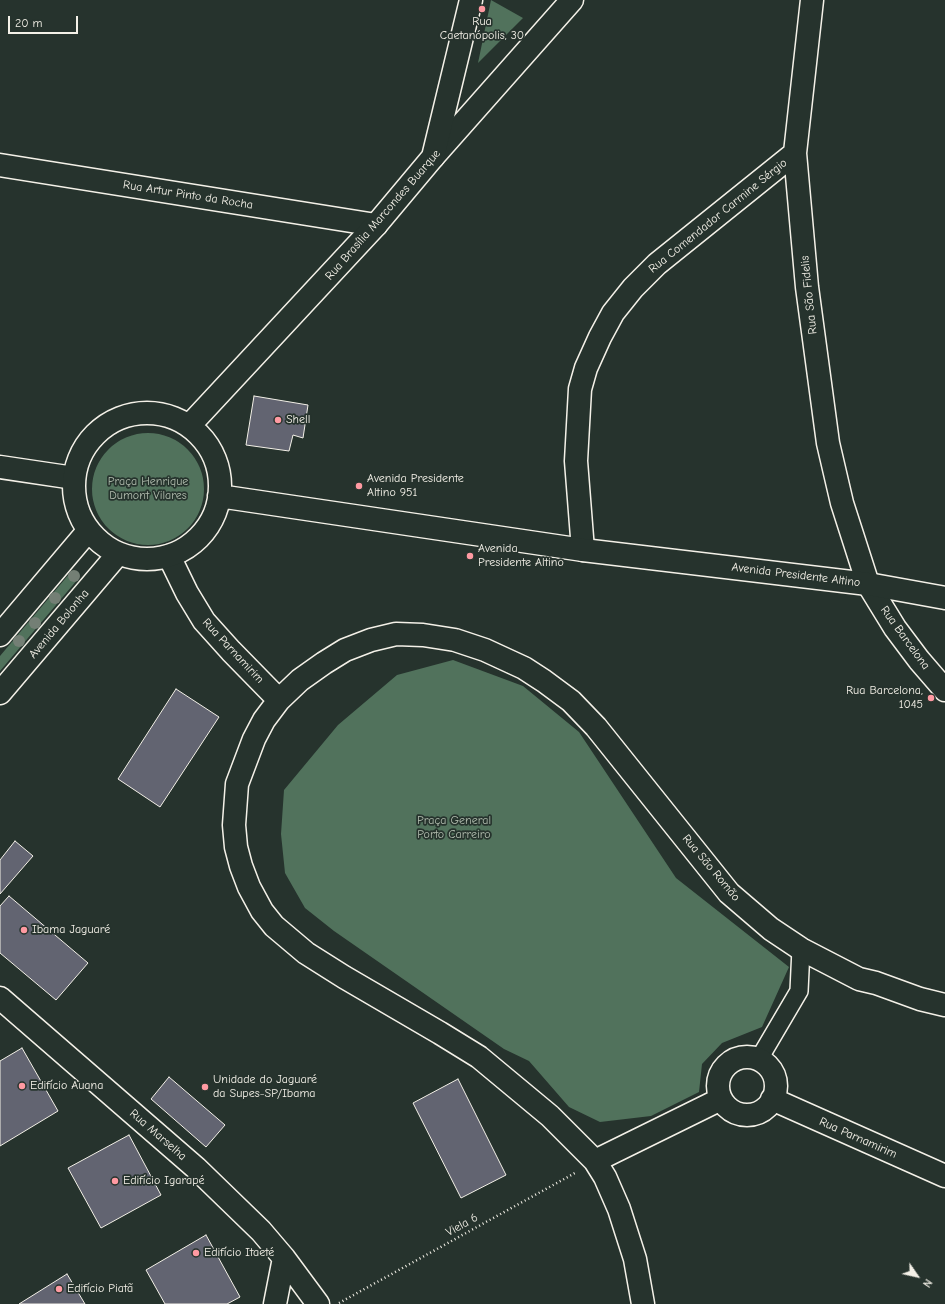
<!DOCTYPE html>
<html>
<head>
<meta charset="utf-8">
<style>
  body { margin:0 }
  #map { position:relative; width:945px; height:1304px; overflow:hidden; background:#26332d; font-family:"Comic Neue",sans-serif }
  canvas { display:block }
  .north { position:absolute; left:897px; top:1256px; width:40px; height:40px; -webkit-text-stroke:3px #26332d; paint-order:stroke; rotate:124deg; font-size:11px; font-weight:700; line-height:16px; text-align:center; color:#f4f1e8 }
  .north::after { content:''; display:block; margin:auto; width:14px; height:18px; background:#f4f1e8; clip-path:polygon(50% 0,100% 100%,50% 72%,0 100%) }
  .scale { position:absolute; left:8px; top:16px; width:70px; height:18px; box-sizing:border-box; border:2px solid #f4f1e8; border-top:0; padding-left:5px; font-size:12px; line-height:14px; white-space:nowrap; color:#f4f1e8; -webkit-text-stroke:3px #26332d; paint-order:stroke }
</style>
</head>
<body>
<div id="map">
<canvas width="945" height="1304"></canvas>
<div class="north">N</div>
<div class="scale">20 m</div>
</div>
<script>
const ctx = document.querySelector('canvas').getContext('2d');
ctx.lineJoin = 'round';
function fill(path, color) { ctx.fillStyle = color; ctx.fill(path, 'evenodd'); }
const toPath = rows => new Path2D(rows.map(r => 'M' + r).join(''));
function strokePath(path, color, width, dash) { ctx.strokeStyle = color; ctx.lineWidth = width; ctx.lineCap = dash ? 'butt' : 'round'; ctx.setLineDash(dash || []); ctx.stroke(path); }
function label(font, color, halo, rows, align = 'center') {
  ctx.font = font + ' "Comic Neue",sans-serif'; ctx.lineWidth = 3.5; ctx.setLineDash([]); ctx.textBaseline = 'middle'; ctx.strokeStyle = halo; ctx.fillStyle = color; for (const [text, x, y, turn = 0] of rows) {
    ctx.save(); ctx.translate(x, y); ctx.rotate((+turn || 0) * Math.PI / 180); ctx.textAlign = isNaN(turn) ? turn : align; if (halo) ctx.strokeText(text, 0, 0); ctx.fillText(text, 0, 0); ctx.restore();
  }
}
fill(toPath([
  [491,0,523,18,478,63],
  '92 489a56 56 0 1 1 112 0a56 56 0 1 1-112 0Z',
  [70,573,78,579,0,671,0,656],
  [453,660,523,686,579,732,676,878,789,967,762,1027,722,1043,702,1064,699,1092,651,1116,600,1122,569,1107,529,1061,504,1049,334,931,305,908,285,873,281,834,284,790,338,725,397,675]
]), '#51725c');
const building = toPath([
  [254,396,308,405,303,438,293,435,289,451,246,445,254,396],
  [176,689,219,717,160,807,118,779,176,689],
  [15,841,33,856,0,894,0,860,15,841],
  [9,896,88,963,56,1000,0,953,0,906,9,896],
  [22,1048,58,1111,0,1146,0,1061,22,1048],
  [169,1077,225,1125,206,1147,151,1099,169,1077],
  [458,1079,506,1175,461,1198,413,1103,458,1079],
  [129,1135,161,1195,101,1228,68,1168,129,1135],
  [206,1235,240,1297,227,1304,165,1304,146,1270,206,1235],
  [67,1274,85,1304,19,1304,67,1274]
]);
fill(building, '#626471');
strokePath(building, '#f4f1e8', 1);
const pedestrian = toPath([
  [759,1059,799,991,801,949]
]);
const minor = toPath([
  [812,0,795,153,807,287,828,443,842,503,868,584,895,628,919,660,945,690],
  [433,157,572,0],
  [0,165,376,225],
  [583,550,576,461,580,389,586,368,600,337,613,313,633,288,657,264,795,153],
  [169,556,187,593,204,621,231,651,279,700],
  [0,998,196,1168,261,1231,284,1258,318,1304],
  '718 1086a29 29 0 1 1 58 0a29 29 0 1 1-58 0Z',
  [772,1099,945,1176],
  [595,1161,721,1099],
  [275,1304,284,1258],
  [643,1304,635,1259,619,1209,605,1177,595,1161,550,1116,479,1057,440,1033,344,977,306,953,274,926,262,911,249,887,241,866,236,847,234,825,237,784,254,739,264,720,279,700,300,680,324,663,345,650,371,640,396,634,423,635,455,640,485,650,524,668,544,681,571,701,596,727,729,893,771,929,801,949,859,979,876,983,920,999,945,1005]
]);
const tertiary = toPath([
  [0,467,74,478]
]);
const secondary = toPath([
  '74 486a73 73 0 1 1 146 0a73 73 0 1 1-146 0Z',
  [189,426,376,225,433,157,471,0],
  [219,496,583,550,868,584,945,598],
  [0,635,88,531],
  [0,693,118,554]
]);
strokePath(pedestrian, '#f4f1e8', 20);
strokePath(minor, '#f4f1e8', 25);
strokePath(tertiary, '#f4f1e8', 25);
strokePath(secondary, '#f4f1e8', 25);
strokePath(toPath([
  [339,1303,575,1173]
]), '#f4f1e8', 2.5, [1, 3]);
strokePath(pedestrian, '#26332d', 17);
strokePath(minor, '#26332d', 22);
strokePath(tertiary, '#26332d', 22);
strokePath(secondary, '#26332d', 22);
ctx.fillStyle = '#747f75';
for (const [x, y] of [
  [74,576],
  [55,598],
  [35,623],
  [19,641]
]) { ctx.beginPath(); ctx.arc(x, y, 6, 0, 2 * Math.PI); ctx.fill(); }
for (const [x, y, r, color] of [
  [482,9,4,"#ff9aa2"],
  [278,420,4,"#ff9aa2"],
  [359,486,4,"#ff9aa2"],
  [470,556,4,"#ff9aa2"],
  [931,698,4,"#ff9aa2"],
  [24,930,4,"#ff9aa2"],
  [22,1086,4,"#ff9aa2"],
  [205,1087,4,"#ff9aa2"],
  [115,1181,4,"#ff9aa2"],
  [196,1253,4,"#ff9aa2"],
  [59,1289,4,"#ff9aa2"]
]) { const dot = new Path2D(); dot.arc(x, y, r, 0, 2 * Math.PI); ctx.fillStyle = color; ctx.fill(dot); strokePath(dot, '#26332d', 1.5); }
label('12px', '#f4f1e8', '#26332d', [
  ["Rua",482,22,"center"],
  ["Caetanópolis, 30",482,36,"center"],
  ["Shell",286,420],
  ["Avenida Presidente",367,479],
  ["Altino 951",367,493],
  ["Avenida",478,549],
  ["Presidente Altino",478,563],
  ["Rua Barcelona,",923,691,"right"],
  ["1045",923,705,"right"],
  ["Ibama Jaguaré",32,930],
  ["Unidade do Jaguaré",213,1080],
  ["da Supes-SP/Ibama",213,1094],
  ["Edifício Auana",30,1086],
  ["Edifício Igarapé",123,1181],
  ["Edifício Itaeté",204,1253],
  ["Edifício Piatã",67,1289]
], 'left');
label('12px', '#f4f1e8', '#26332d', [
  ["Rua Artur Pinto da Rocha",188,195,9],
  ["Rua Brasília Marcondes Buarque",383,215,-49],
  ["Rua Comendador Carmine Sérgio",718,216,-39],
  ["Rua São Fidelis",809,295,-96],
  ["Avenida Presidente Altino",796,575,7],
  ["Avenida Bolonha",59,624,-50],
  ["Rua Barcelona",905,638,54],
  ["Rua Parnamirim",233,651,47],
  ["Rua São Romão",711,868,50],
  ["Rua Marselha",158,1135,41],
  ["Rua Parnamirim",858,1138,24],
  ["Viela 6",462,1225,-29]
]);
label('12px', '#b3beb0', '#26332d', [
  ["Praça Henrique",148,482],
  ["Dumont Vilares",148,496],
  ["Praça General",454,821],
  ["Porto Carreiro",454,835]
]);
</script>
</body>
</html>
